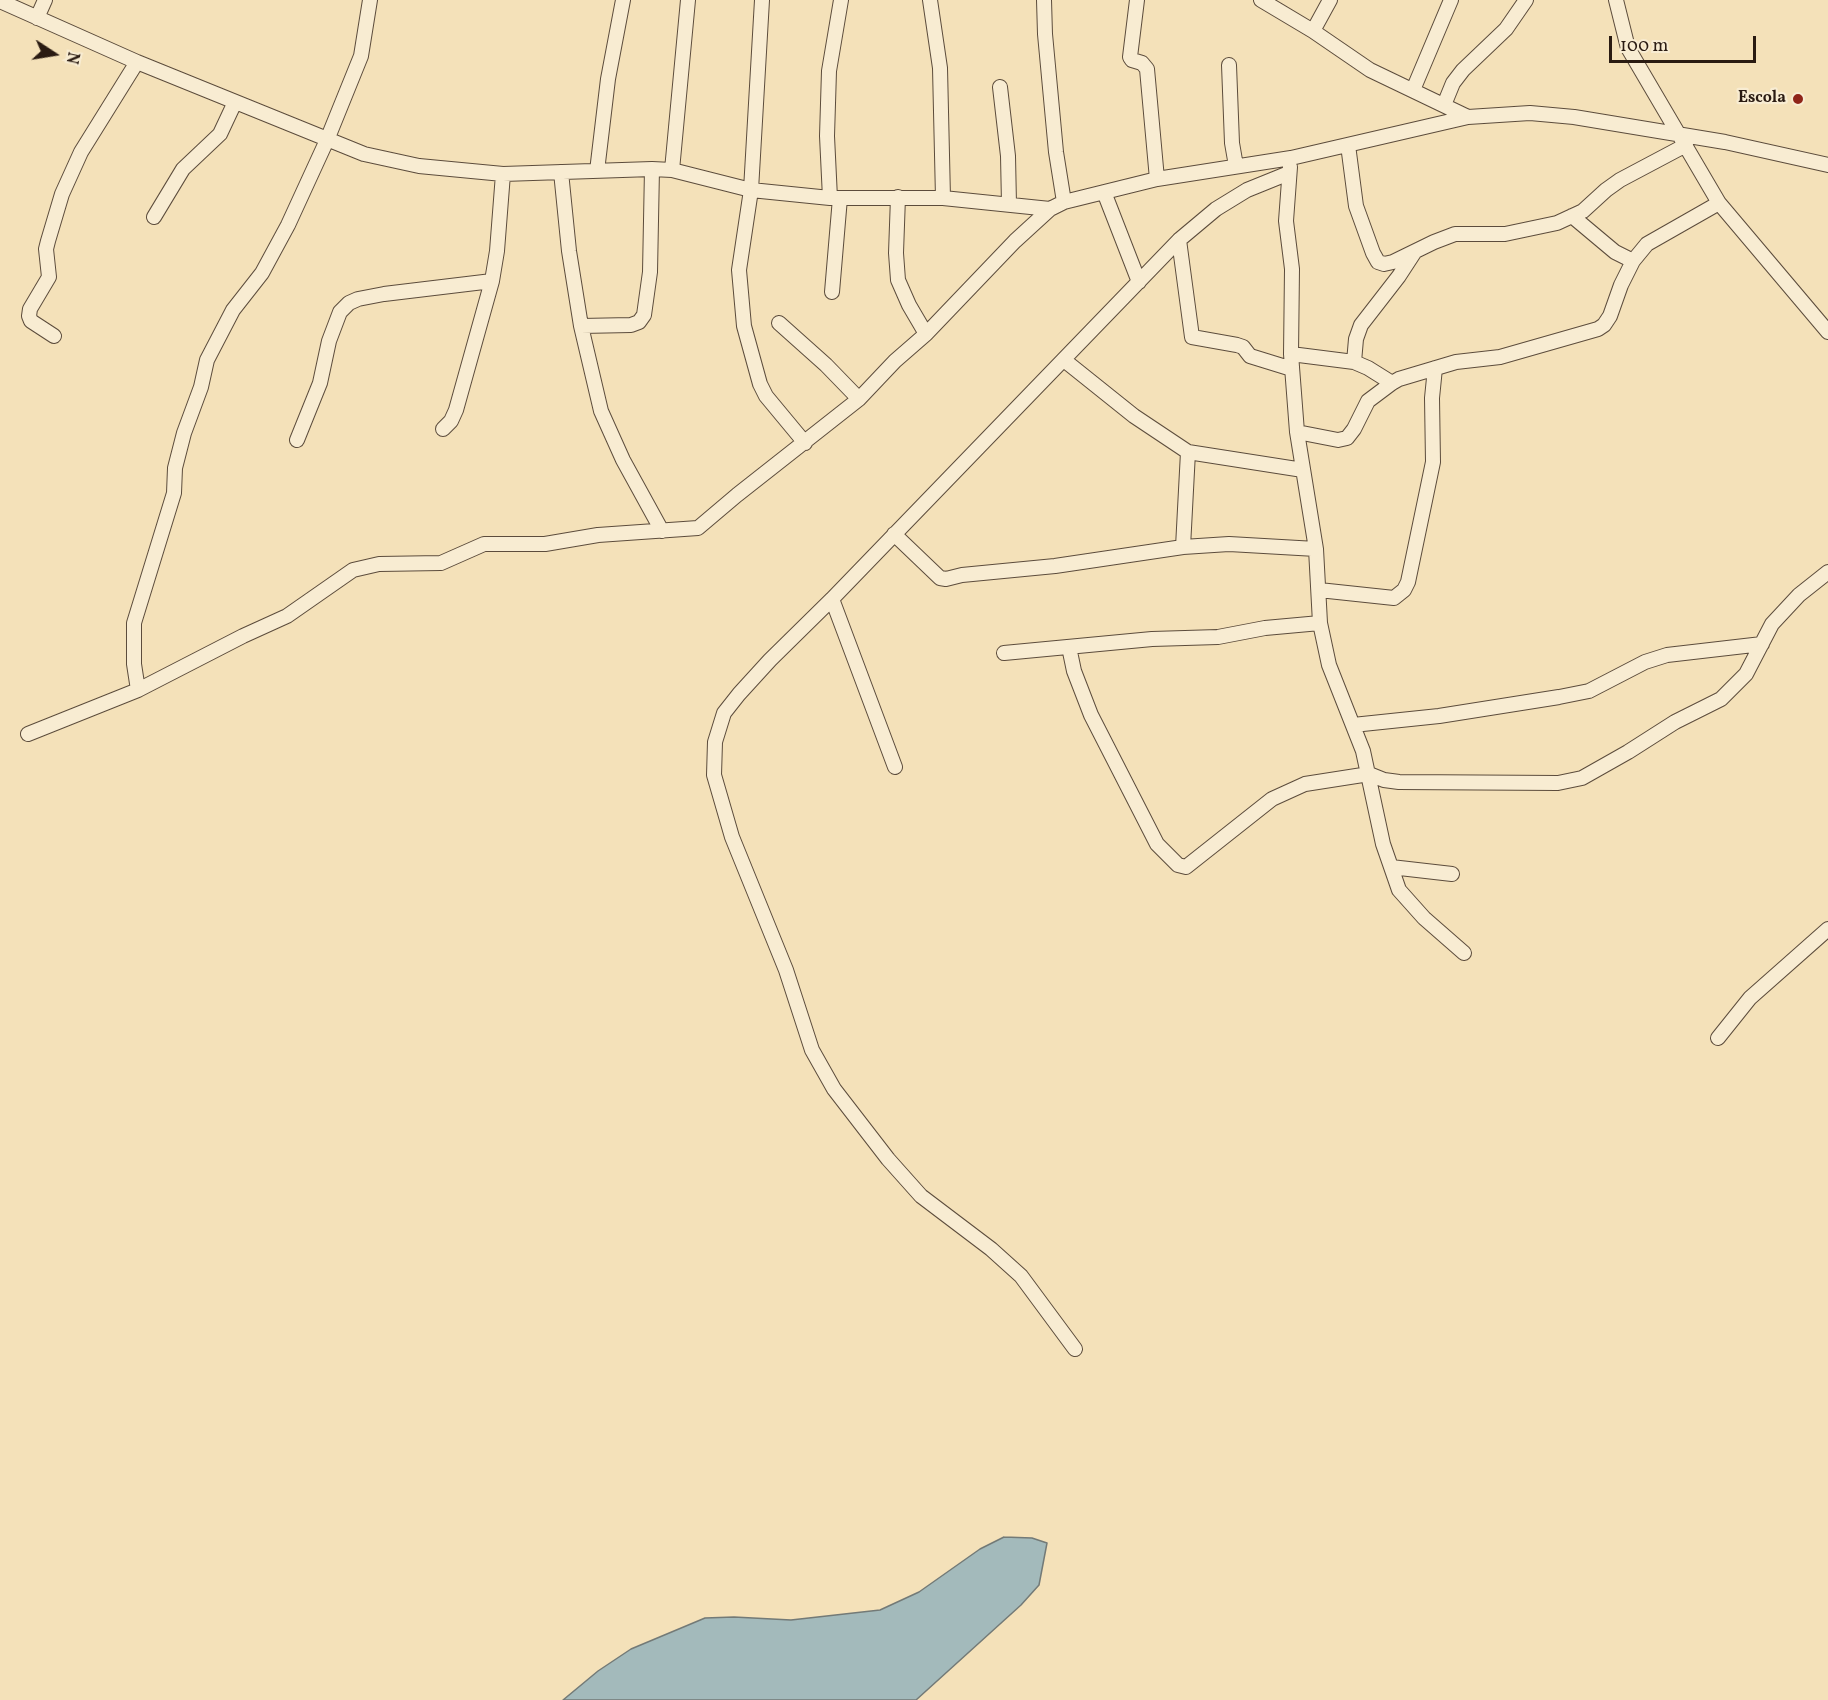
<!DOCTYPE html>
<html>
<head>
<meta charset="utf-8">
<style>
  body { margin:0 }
  #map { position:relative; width:1828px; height:1700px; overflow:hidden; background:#f4e1b9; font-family:Vollkorn,serif }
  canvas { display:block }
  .north { position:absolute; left:24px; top:24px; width:60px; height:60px; -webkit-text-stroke:4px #f8ecd2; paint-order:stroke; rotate:102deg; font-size:16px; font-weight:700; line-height:24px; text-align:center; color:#2a1b12 }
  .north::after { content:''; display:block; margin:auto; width:21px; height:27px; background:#2a1b12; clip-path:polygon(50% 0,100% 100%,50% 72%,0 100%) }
  .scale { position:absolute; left:1609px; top:36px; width:147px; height:27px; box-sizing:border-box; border:3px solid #2a1b12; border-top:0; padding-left:8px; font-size:18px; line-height:21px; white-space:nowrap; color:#2a1b12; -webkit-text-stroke:4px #f8ecd2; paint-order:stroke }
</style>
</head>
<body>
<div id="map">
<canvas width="1828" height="1700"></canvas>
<div class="north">N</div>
<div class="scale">100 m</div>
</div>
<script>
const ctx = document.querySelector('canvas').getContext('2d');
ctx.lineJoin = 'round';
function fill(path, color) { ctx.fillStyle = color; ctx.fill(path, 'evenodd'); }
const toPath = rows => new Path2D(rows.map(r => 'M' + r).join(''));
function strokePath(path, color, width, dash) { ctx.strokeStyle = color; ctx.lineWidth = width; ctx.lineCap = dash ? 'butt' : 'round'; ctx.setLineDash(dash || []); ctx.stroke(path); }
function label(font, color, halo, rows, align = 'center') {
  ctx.font = font + ' Vollkorn,serif'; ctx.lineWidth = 4.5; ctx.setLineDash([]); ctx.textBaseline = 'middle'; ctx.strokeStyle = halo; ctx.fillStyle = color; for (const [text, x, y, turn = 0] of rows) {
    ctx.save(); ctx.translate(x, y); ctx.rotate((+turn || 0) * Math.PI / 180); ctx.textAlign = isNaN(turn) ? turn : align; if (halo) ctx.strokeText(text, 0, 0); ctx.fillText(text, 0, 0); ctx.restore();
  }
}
const water = toPath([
  [1004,1537,1032,1538,1047,1543,1039,1585,1021,1605,916,1700,563,1700,598,1671,631,1649,705,1618,734,1617,791,1620,880,1610,919,1592,980,1549,1004,1537]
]);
fill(water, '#a3babb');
strokePath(water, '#737a77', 1.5);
const minor = toPath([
  [762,0,751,190,739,270,744,326,760,384,766,396,805,443],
  [930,0,940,68,943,198],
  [1044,0,1045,34,1056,152,1064,202],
  [1137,0,1130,57,1132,60,1142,63,1147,69,1157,179],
  [1261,0,1313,31,1370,70,1468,117],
  [1616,0,1628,48,1719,203,1828,332],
  [0,1,137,62,364,154,419,166,503,174,652,169,672,170,751,190,830,198,943,198,1050,209,1064,202,1157,179,1291,158,1468,117,1530,113,1574,117,1725,142,1828,165],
  [37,18,45,0],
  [1313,31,1330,0],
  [1229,65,1232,143,1236,166],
  [1000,87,1008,156,1009,204],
  [1413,90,1451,0],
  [1444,105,1453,83,1463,70,1506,29,1526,0],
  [1348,145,1356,206,1373,253,1378,262,1384,264,1393,262,1434,242,1455,234,1505,234,1557,223,1583,211,1606,190,1620,180,1686,145],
  [1290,167,1286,221,1292,269,1291,354,1297,432,1316,549,1320,623,1329,665,1363,751,1383,844,1399,890,1424,918,1464,953],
  [672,170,688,0],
  [597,171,608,79,623,0],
  [561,172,569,251,581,326,601,411,623,460,662,531],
  [1104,192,1139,282],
  [898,197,896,253,898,280,909,305,926,334],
  [830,198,827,136,829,71,841,0],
  [1572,216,1615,252,1633,261],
  [154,217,183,169,220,134,235,102],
  [1179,240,1192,337,1237,345,1243,347,1250,356,1292,369],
  [832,292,840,198],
  [779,323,826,365,859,399],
  [581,326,631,325,639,322,644,315,650,272,652,169],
  [54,336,31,321,29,316,30,309,49,277,46,249,48,241,62,194,81,152,137,62],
  [1291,354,1354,362,1368,368,1392,383],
  [1064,360,1134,416,1188,452,1303,470],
  [1354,362,1356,339,1361,325,1399,276,1414,253],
  [443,429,451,421,456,410,492,281,497,251,503,174],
  [1297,432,1338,440,1347,438,1354,429,1368,401,1392,383,1399,379,1456,362,1500,357,1598,329,1604,325,1610,316,1621,285,1633,261,1647,244,1719,203],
  [297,440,320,383,329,341,340,312,349,303,358,299,384,294,492,281],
  [894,534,940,578,946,579,962,575,1055,566,1183,547,1229,544,1316,549],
  [1183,547,1188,452],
  [1319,590,1394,598,1404,590,1408,582,1433,462,1432,398,1435,368],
  [832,599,895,767],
  [1069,647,1074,671,1091,715,1157,844,1178,865,1186,867,1272,799,1305,784,1369,774,1384,780,1399,782,1558,783,1582,778,1628,752,1675,722,1721,699,1746,674,1772,624,1799,595,1828,572],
  [1004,653,1152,639,1218,637,1265,628,1320,623],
  [138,690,134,664,134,623,174,493,175,468,184,433,201,387,207,360,233,310,262,273,288,225,327,140,361,56,370,0],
  [1353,725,1439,716,1559,697,1589,691,1645,662,1667,655,1762,644],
  [28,734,138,690,243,636,287,616,353,570,379,564,441,563,484,544,545,544,598,535,698,528,737,495,859,399,895,361,926,334,1015,241,1050,209],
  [1391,867,1452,874],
  [1718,1038,1750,998,1828,929],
  [1075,1349,1021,1276,991,1249,921,1196,888,1159,834,1089,812,1050,786,970,732,837,714,775,715,742,724,713,739,694,770,660,832,599,1179,240,1216,209,1247,190,1289,173]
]);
strokePath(minor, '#5c4c3c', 16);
strokePath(minor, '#f8ecd2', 14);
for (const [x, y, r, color] of [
  [1798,99,6,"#8f2418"]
]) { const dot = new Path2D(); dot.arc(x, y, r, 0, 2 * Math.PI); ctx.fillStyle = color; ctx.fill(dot); strokePath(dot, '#f8ecd2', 2); }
label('bold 16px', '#2a1b12', '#f8ecd2', [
  ["Escola",1786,99]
], 'right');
</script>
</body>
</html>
